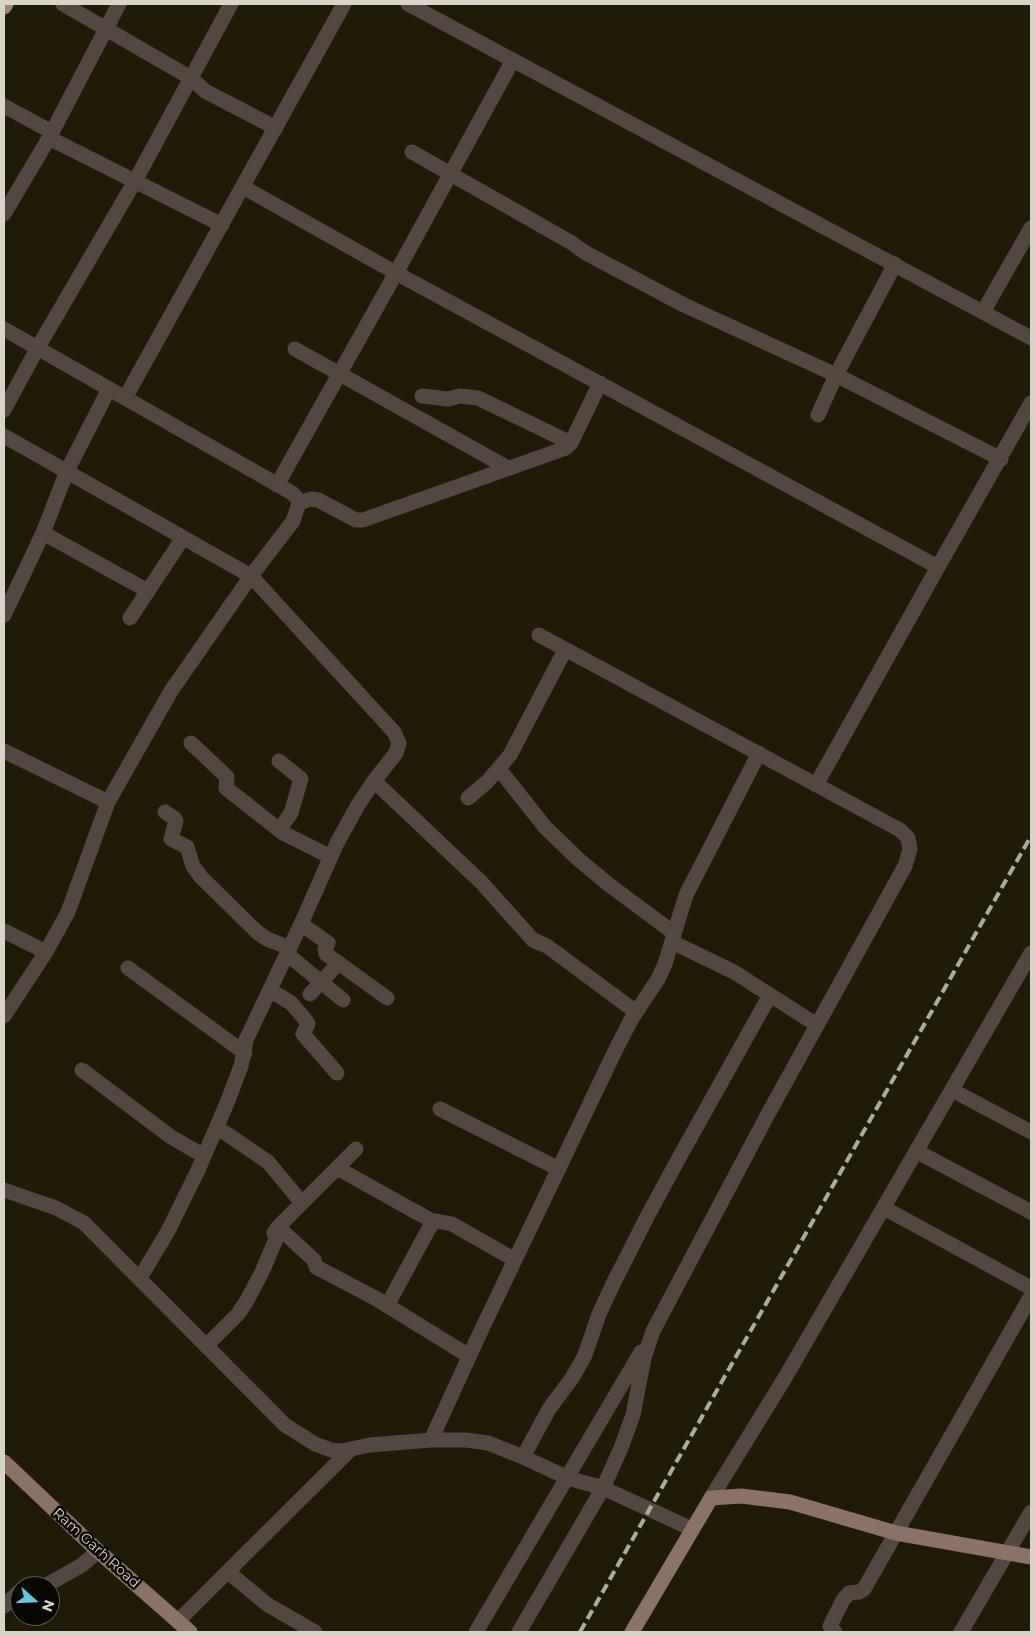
<!DOCTYPE html>
<html>
<head>
<meta charset="utf-8">
<style>
  body { margin:0 }
  #map { position:relative; width:1035px; height:1636px; overflow:hidden; background:#201b06; font-family:Montserrat,sans-serif }
  canvas { display:block }
  .frame { position:absolute; inset:0; border:5px solid #d8d5c8; pointer-events:none }
  .north { position:absolute; left:10px; top:1576px; width:50px; height:50px; box-sizing:border-box; background:#080601; border:1px solid #5b5951; border-radius:50%; rotate:110deg; font-size:14px; font-weight:700; line-height:20px; text-align:center; color:#d8d5c8 }
  .north::after { content:''; display:block; margin:auto; width:18px; height:22px; background:#5bc8e6; clip-path:polygon(50% 0,100% 100%,50% 72%,0 100%) }
</style>
</head>
<body>
<div id="map">
<canvas width="1035" height="1636"></canvas>
<div class="frame"></div>
<div class="north">N</div>
</div>
<script>
const ctx = document.querySelector('canvas').getContext('2d');
ctx.lineJoin = 'round';
const toPath = rows => new Path2D(rows.map(r => 'M' + r).join(''));
function strokePath(path, color, width, dash) { ctx.strokeStyle = color; ctx.lineWidth = width; ctx.lineCap = dash ? 'butt' : 'round'; ctx.setLineDash(dash || []); ctx.stroke(path); }
function label(font, color, halo, rows, align = 'center') {
  ctx.font = font + ' Montserrat,sans-serif'; ctx.lineWidth = 5; ctx.setLineDash([]); ctx.textBaseline = 'middle'; ctx.strokeStyle = halo; ctx.fillStyle = color; for (const [text, x, y, turn = 0] of rows) {
    ctx.save(); ctx.translate(x, y); ctx.rotate((+turn || 0) * Math.PI / 180); ctx.textAlign = isNaN(turn) ? turn : align; if (halo) ctx.strokeText(text, 0, 0); ctx.fillText(text, 0, 0); ctx.restore();
  }
}
strokePath(toPath([
  [63,4,191,78,205,91,276,128],
  [408,4,1031,338],
  [4,106,52,132],
  [49,138,222,225],
  [412,152,572,243,584,252,684,305,836,375,1001,459],
  [243,187,396,273,938,567],
  [4,214,49,138,119,4],
  [983,312,1031,228],
  [4,329,292,493,297,498,299,503,293,521,251,576,171,691,108,802,68,912,46,952,4,1016],
  [295,349,508,468],
  [422,396,448,399,460,396,478,398,571,443],
  [125,398,344,4],
  [4,410,37,349,135,181,231,4],
  [818,415,836,375,895,264],
  [4,436,251,576,394,732,399,743,396,753,374,781,358,805,337,843,301,924,246,1040,241,1066,227,1103,198,1170,168,1231,140,1278],
  [277,485,396,273,513,60],
  [299,503,311,499,318,500,356,520,363,520,566,448,571,443,600,383],
  [43,533,148,591],
  [4,615,43,533,67,471,109,389],
  [130,618,183,538],
  [191,743,227,777,226,788,283,833,331,857],
  [4,751,108,802],
  [499,769,545,827,578,859,608,884,674,933],
  [374,781,481,882,533,940,547,946,636,1012],
  [816,785,938,567,1031,403],
  [468,798,488,781,510,755,565,650],
  [165,812,174,818,176,821,171,839,187,847,193,866,201,877,257,932,267,939,290,948],
  [279,830,291,813,301,779,300,778,279,761],
  [301,924,328,943,325,950,326,954,387,998],
  [4,931,46,952],
  [672,942,734,972,817,1025],
  [287,954,343,1000],
  [128,968,245,1053],
  [270,990,291,1003,304,1018,308,1024,303,1034,337,1073],
  [310,994,339,963],
  [82,1070,171,1137,204,1156],
  [952,1090,1031,1132],
  [440,1109,559,1169],
  [216,1128,227,1134,268,1162,302,1203],
  [916,1151,1031,1212],
  [337,1168,434,1222],
  [4,1190,56,1208,84,1223,285,1425,315,1444,331,1450,341,1451,370,1445,431,1440,466,1440,488,1443,523,1457,568,1478,603,1488,692,1529],
  [884,1208,1031,1288],
  [278,1227,314,1260,316,1267,375,1298,469,1356],
  [387,1306,428,1230,432,1224,436,1221,452,1224,515,1260],
  [206,1346,238,1314,246,1302,262,1272,276,1239,274,1233,278,1227,356,1149],
  [431,1440,479,1335,616,1049,631,1020,658,979,665,964,686,895,759,753],
  [523,1457,549,1409,572,1378,579,1366,585,1355,599,1314,614,1282,647,1217,680,1156,770,995],
  [711,1498,786,1376,1031,953],
  [228,1572,268,1605,315,1632],
  [45,1586,82,1565,98,1551],
  [4,1606,20,1591],
  [178,1621,351,1449],
  [476,1632,641,1352],
  [519,1632,603,1488,621,1448,633,1415,644,1358,653,1331,768,1114,905,866,910,849,908,838,900,830,539,635],
  [835,1632,830,1626,843,1600,849,1593,859,1592,864,1589,1031,1296],
  [961,1632,1031,1512]
]), '#534742', 15);
strokePath(toPath([
  [4,1462,98,1551,190,1632],
  [632,1632,711,1498,741,1496,790,1502,896,1533,1031,1557]
]), '#8b7168', 15);
strokePath(toPath([
  [4,7,6,4]
]), '#a18277', 15);
strokePath(toPath([
  [580,1632,1031,836]
]), '#afab9c', 4, [10, 5]);
label('14px', '#d8d5c8', '#080601', [
  ["Ram Garh Road",96,1548,42]
]);
</script>
</body>
</html>
